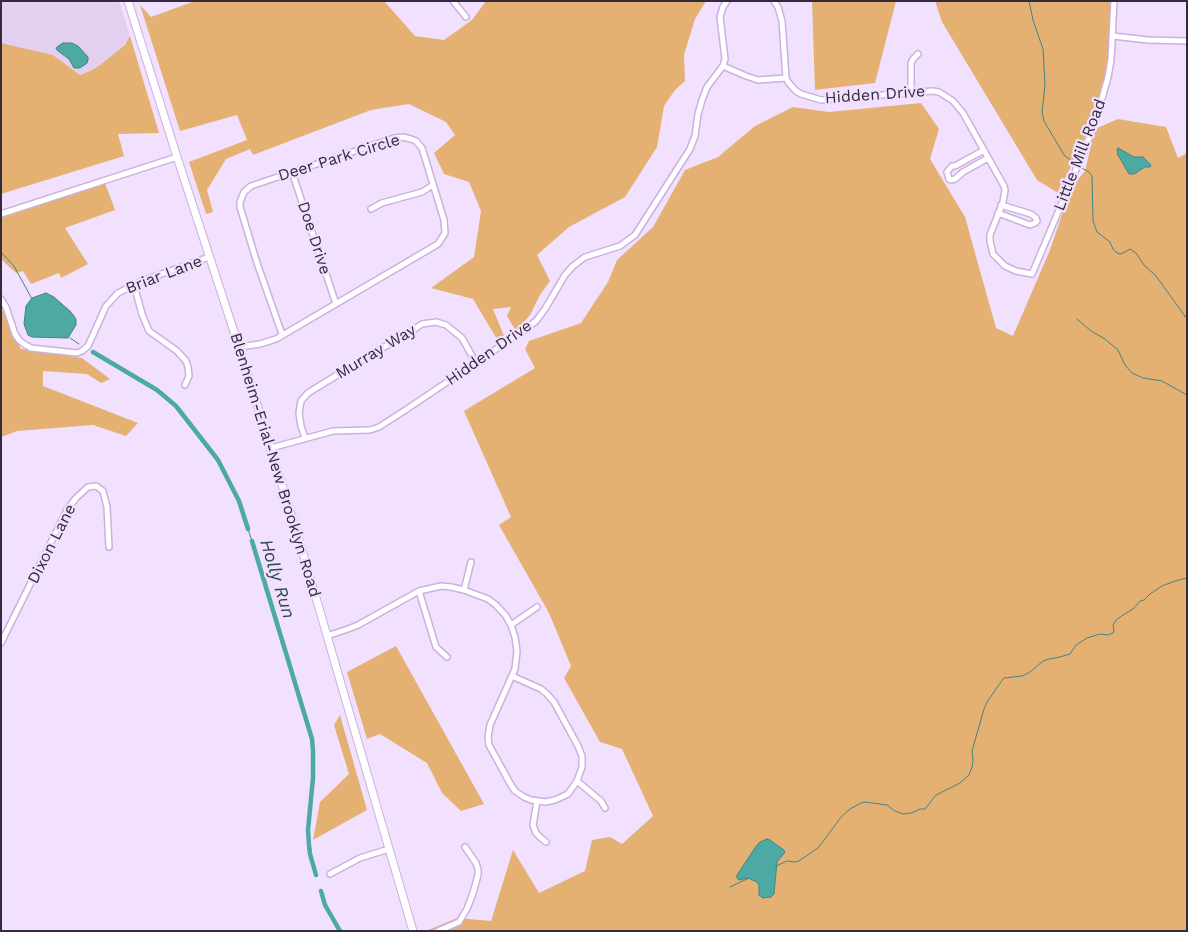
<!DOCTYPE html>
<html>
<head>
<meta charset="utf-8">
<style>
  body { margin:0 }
  #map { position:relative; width:1188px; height:932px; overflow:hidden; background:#f1e0fe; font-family:"Work Sans",sans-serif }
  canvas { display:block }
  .frame { position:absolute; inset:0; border:2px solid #342a3d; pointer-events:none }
</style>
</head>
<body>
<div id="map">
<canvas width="1188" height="932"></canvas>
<div class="frame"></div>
</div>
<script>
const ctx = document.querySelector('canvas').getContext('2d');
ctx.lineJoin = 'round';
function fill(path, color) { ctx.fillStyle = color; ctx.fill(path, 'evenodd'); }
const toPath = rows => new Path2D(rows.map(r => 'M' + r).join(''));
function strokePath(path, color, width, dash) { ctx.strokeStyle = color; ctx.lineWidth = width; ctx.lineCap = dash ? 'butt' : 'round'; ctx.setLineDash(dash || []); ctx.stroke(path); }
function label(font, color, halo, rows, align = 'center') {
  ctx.font = font + ' "Work Sans",sans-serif'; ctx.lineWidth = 4.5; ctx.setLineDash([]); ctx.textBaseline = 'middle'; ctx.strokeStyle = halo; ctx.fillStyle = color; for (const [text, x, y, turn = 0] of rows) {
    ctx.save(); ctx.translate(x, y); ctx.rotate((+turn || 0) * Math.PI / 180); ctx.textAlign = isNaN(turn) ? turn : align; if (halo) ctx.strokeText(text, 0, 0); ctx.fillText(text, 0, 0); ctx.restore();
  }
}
fill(toPath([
  [1,1,119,1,130,36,125,45,100,65,90,71,80,75,53,55,1,43]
]), '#e3d0f1');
fill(toPath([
  [195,1,384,1,415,36,444,40,472,20,486,1,706,1,695,19,684,55,685,81,675,90,664,106,657,147,625,197,569,227,537,255,550,281,540,295,530,315,516,331,507,316,511,307,493,309,504,336,498,341,473,299,431,288,474,257,481,211,469,182,444,174,434,153,455,135,446,122,409,104,371,110,253,155,250,149,226,159,207,190,213,212,206,214,189,162,247,140,237,115,180,131,140,5,151,17],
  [812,1,896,1,875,83,815,90],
  [935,1,1112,1,1109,87,1058,193,1037,180,942,22],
  [130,36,159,133,118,134,124,156,1,194,1,43,53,55,80,75,90,71,100,65,125,45],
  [921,103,939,129,930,159,965,217,996,328,1013,336,1050,250,1071,188,1085,171,1095,129,1118,119,1166,127,1178,158,1187,153,1187,931,426,931,457,918,491,921,513,850,539,893,585,871,592,840,610,837,622,844,653,816,622,749,600,742,564,678,571,666,549,613,499,525,511,517,464,411,535,368,525,349,529,341,581,323,608,282,617,260,653,227,685,170,718,157,755,126,793,107,829,112],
  [105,183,115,210,65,228,88,264,61,278,59,273,31,284,23,271,16,273,1,259,1,218],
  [1,307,21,349,82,358,110,379,101,383,87,374,43,371,43,386,138,423,126,436,93,425,17,431,1,437],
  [396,646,484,804,461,811,442,793,427,763,380,734,367,739,347,672],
  [340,715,367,810,313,840,320,802,349,774,334,725]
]), '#e5b173');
const water = toPath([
  [63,43,72,43,78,46,88,57,88,60,87,63,80,68,74,68,69,59,58,51,56,49,57,47,63,43],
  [1118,148,1134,157,1143,157,1151,165,1150,167,1145,167,1134,174,1129,174,1118,155,1117,150,1118,148],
  [46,293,54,297,71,312,76,319,76,325,68,338,32,337,28,335,24,324,26,306,32,298,46,293],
  [767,839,770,840,774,843,784,850,785,852,777,862,774,894,771,897,763,898,759,895,759,885,757,882,748,878,739,880,737,878,737,875,757,845,760,842,767,839]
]);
fill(water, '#4ca9a4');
strokePath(water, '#458385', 1);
strokePath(toPath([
  [1029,1,1033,20,1043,49,1045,85,1042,112,1044,121,1064,155,1077,165],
  [1080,167,1089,172,1092,176,1093,221,1097,232,1110,242,1113,249,1117,253,1121,254,1130,249,1136,253,1144,265,1156,276,1187,319],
  [1,252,14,266,32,299],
  [1077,319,1091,331,1105,339,1118,350,1125,365,1132,373,1143,378,1162,381,1187,395],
  [70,338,79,344],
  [248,529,252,541],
  [776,866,787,861,795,862,799,861,818,848,822,843,841,817,850,809,861,803,865,802,887,805,895,811,903,814,911,813,920,809,925,809,936,795,960,783,969,775,972,767,973,761,972,751,984,709,987,702,1003,679,1004,678,1022,676,1030,672,1043,661,1049,659,1060,657,1070,654,1076,645,1087,638,1100,634,1108,635,1113,633,1114,631,1113,625,1116,620,1123,615,1133,609,1140,601,1144,600,1150,594,1162,586,1175,581,1187,578],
  [730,887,749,878]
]), '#458385', 1);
strokePath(toPath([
  [93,352,157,390,176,406,218,460,239,501,248,529],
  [252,541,312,739,313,751,313,778,308,830,309,845,310,854,316,875],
  [321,891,325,905,340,931]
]), '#4ca9a4', 4.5);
const street = toPath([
  [453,1,466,17],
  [774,1,778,7,782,21,786,78,788,82,796,91,801,94,821,100,932,91,939,92,953,101,963,113,1004,186,1005,190,1003,202,990,235,990,241,993,254,1005,266,1016,271,1032,274,1086,146,1098,113,1108,77,1111,60,1114,1],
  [1113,36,1148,40,1187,41],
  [723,66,746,76,758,80,786,78],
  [911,93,911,63,913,59,918,54],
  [984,150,955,166,952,166,947,172,949,179,951,180,955,179,963,172,988,158],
  [292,172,336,304],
  [371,209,382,203,422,192,433,185],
  [998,213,1030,225,1035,223,1037,221,1036,218,1031,214,1001,205],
  [1,214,177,157],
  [134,285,142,314,149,331,177,351,186,361,188,367,189,376,185,385],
  [1,299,6,307,15,334,19,340,24,344,31,348,77,353,82,351,88,346,106,306,118,293,142,281,209,257],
  [239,347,260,344,276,339,438,244,445,233,444,220,422,148,416,141,411,139,403,137,394,138,251,186,244,192,240,202,240,207,257,263,282,334],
  [305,438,301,426,299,413,301,401,308,393,373,353,404,336,422,324,436,322,446,325,462,338,476,363],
  [271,448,333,431,370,430,379,427,404,411,523,331,536,321,545,309,565,275,573,266,585,257,620,246,635,235,690,149,695,136,698,114,702,100,707,87,723,66,725,59,720,17,723,7,727,1],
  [464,590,471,562],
  [419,591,436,647,447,657],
  [511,625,537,607],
  [327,636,348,629,358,625,419,591,441,586,451,587,464,590,488,599,496,605,506,616,511,625,515,637,517,651,515,669,490,725,488,737,489,745,511,785,515,791,524,797,531,800,546,802,555,800,568,794,577,781,582,767,582,756,578,746,554,702,547,694,541,689,512,676],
  [1,643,67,510,76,498,88,487,96,486,103,491,107,507,109,547],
  [577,781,601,801,605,808],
  [537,801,533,825,536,833,541,838,546,842],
  [330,874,360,858,389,849],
  [438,931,459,922,467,909,473,893,478,875,478,869,476,863,465,847]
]);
const secondary = toPath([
  [128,1,177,157,239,347,298,536,413,931]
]);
strokePath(street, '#cbb0e0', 8);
strokePath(secondary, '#cbb0e0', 9);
strokePath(street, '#fff', 5);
strokePath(secondary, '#fff', 7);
label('16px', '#342a3d', '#f1e0fe', [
  ["Hidden Drive",875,95,-4],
  ["Little Mill Road",1080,155,-69],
  ["Deer Park Circle",339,158,-17],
  ["Doe Drive",314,238,72],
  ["Briar Lane",164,275,-21],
  ["Murray Way",376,352,-31],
  ["Hidden Drive",489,353,-35],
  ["Blenheim-Erial-New Brooklyn Road",275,465,73],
  ["Dixon Lane",52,544,-63]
]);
label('italic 18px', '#2d4a48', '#f1e0fe', [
  ["Holly Run",277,579,73]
]);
</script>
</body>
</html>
